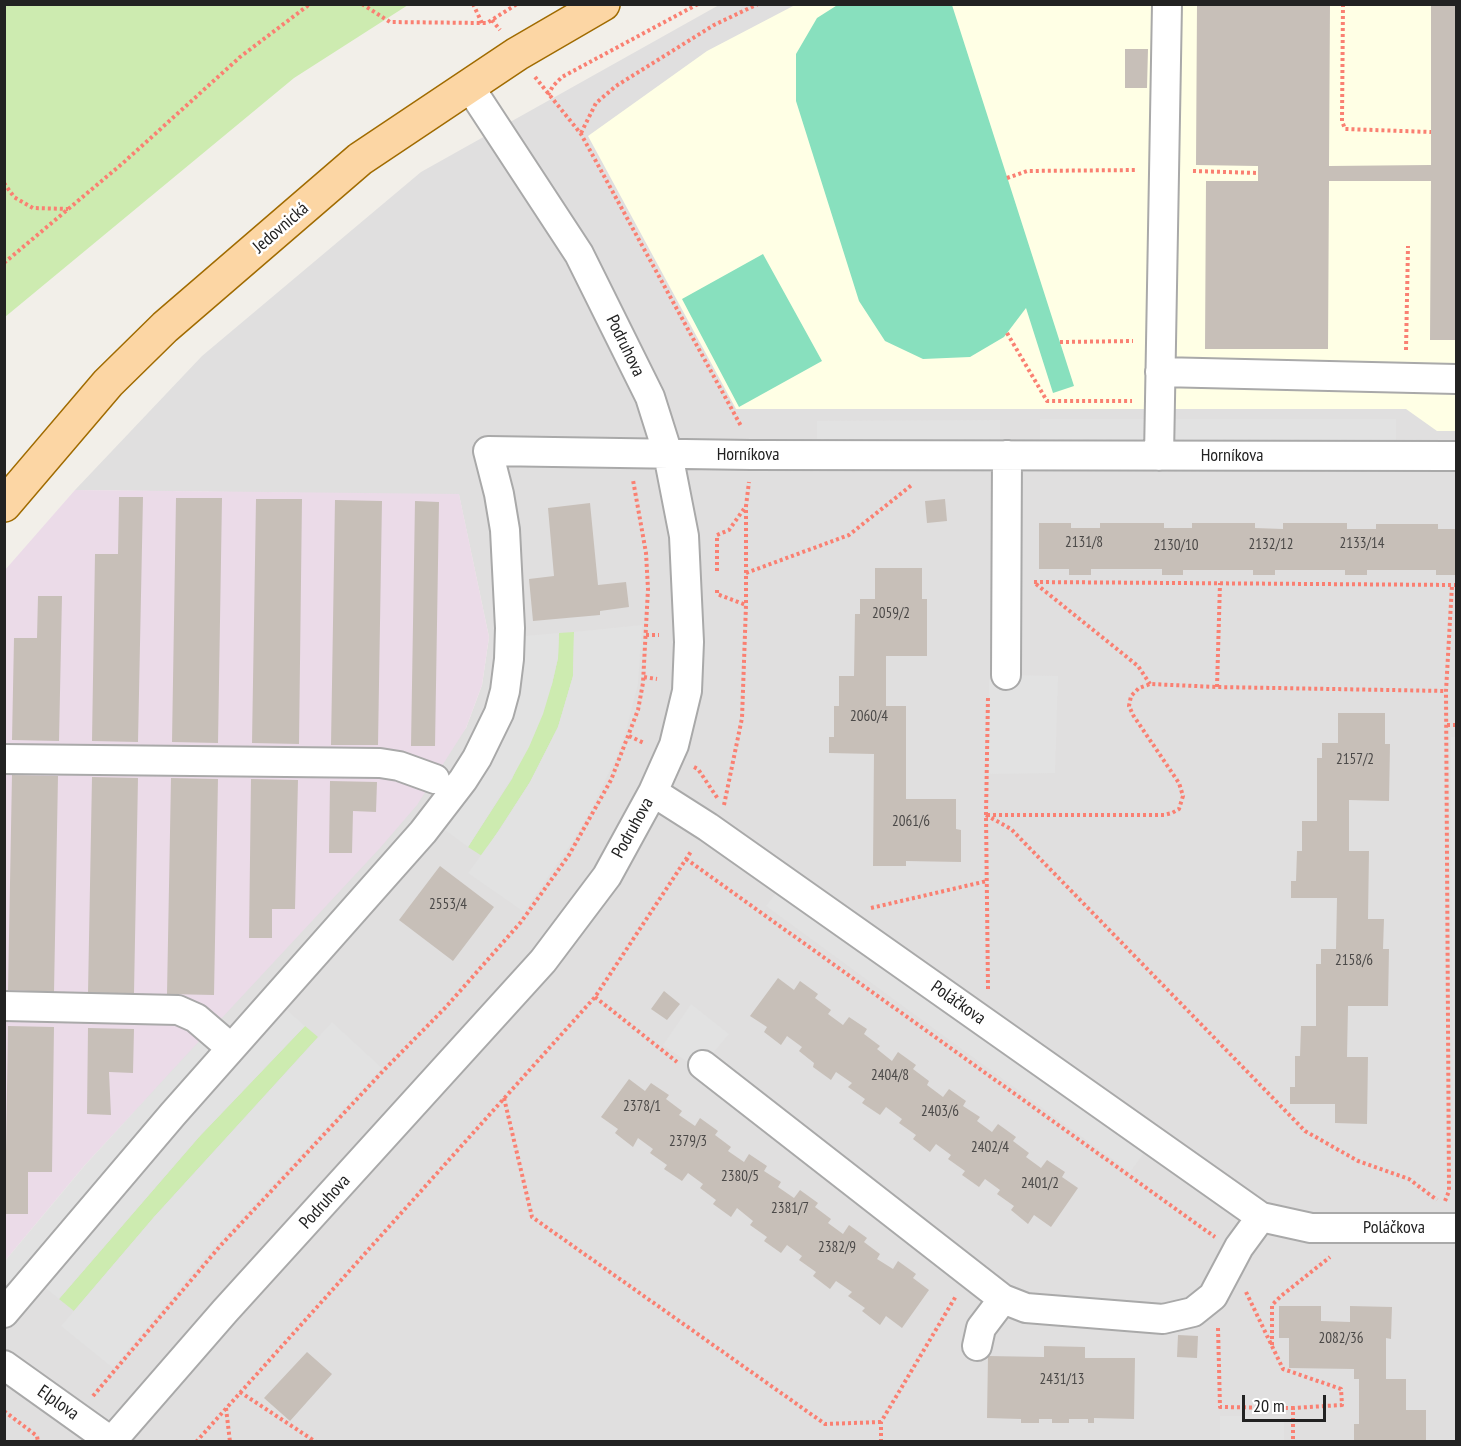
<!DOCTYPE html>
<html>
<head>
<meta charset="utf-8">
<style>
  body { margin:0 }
  #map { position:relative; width:1461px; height:1446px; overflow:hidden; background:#f2efe9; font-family:"PT Sans Narrow",sans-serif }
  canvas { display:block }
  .frame { position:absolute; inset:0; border:6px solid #222; pointer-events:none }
  .scale { position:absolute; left:1242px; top:1395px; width:84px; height:27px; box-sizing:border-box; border:3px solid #222; border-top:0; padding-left:8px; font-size:18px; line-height:21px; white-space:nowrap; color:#222; -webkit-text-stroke:4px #fff; paint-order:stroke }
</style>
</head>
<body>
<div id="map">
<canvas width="1461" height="1446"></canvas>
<div class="frame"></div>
<div class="scale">20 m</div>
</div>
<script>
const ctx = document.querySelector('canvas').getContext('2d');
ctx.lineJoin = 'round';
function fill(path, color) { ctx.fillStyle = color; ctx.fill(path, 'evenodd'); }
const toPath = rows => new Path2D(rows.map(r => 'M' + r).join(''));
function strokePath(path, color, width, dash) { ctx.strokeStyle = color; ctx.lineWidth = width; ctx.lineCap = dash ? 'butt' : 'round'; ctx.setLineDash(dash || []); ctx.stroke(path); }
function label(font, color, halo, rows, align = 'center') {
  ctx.font = font + ' "PT Sans Narrow",sans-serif'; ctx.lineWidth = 5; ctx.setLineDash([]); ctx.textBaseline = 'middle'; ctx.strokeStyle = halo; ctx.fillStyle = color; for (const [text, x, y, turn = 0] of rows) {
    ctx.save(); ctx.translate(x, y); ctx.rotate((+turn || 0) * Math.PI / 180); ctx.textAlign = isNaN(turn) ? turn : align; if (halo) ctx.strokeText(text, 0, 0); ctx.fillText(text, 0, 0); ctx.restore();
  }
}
fill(toPath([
  [719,5,1456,5,1456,1441,5,1442,5,1261,466,728,482,685,489,637,459,495,75,490,202,356,421,172]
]), '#e0dfdf');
fill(toPath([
  [75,490,459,494,489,637,482,685,466,728,417,805,380,848,85,1165,5,1261,5,570]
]), '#ebdbe8');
fill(toPath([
  [795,5,1456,5,1456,431,1437,431,1406,409,736,409,588,136,707,51]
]), '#ffffe5');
fill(toPath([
  [5,4,408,4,408,5,294,78,5,317],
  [574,632,573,676,558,727,530,782,482,856,468,847,512,779,552,684,558,658,559,633],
  [305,1026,318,1037,154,1217,74,1311,59,1299,199,1137]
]), '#cdebb0');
fill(toPath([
  [839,4,952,5,1074,386,1053,393,1026,308,1004,337,970,357,923,359,885,341,859,301,796,101,796,54,817,18],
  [763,254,822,361,739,407,682,299]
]), '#88e0be');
fill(toPath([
  [1040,419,1396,419,1396,441,1040,440],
  [1000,420,1000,440,817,441,817,421],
  [642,625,638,684,626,731,616,758,592,808,571,844,524,912,468,873,500,829,530,782,558,727,573,676,574,632],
  [559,633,558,658,552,684,543,714,529,747,512,778,468,847,445,830,489,763,516,696,524,654,524,636],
  [1006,675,1058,676,1055,773,988,774,989,680],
  [1451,737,1456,737,1456,1190,1453,1190],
  [785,881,1153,1141,1130,1172,766,906],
  [691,1004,729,1034,699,1070,663,1045],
  [287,1010,305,1026,199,1137,59,1299,43,1286,106,1209],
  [332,1022,382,1068,208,1254,113,1368,61,1326,154,1217],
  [202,1038,217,1050,10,1287,5,1283,5,1261,85,1165],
  [1220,1416,1284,1416,1284,1441,1220,1441]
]), '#e2e2e2');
fill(toPath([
  [1197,4,1330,4,1329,166,1431,165,1431,4,1456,4,1456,340,1430,340,1431,181,1329,181,1328,349,1205,349,1206,181,1258,181,1258,166,1196,165],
  [1125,49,1148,49,1147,88,1125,88],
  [119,497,143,497,138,742,92,741,95,554,118,554],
  [176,498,222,498,218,743,172,742],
  [256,499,302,499,299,744,252,743],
  [945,499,947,521,927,523,925,501],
  [335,500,382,501,378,745,331,745],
  [415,501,439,502,435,746,411,746],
  [590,503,598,585,626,582,629,607,600,611,600,615,533,621,529,579,554,576,548,508],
  [1039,523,1071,523,1071,528,1100,528,1100,523,1164,523,1164,528,1192,528,1192,523,1255,523,1255,528,1283,529,1283,523,1347,523,1347,529,1376,529,1376,524,1438,524,1438,529,1456,529,1456,575,1436,575,1436,570,1367,570,1367,575,1345,575,1345,570,1275,570,1275,575,1253,575,1253,570,1183,570,1183,575,1162,575,1162,569,1091,569,1091,575,1069,575,1069,569,1039,569],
  [875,568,922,568,922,599,927,599,927,656,886,656,886,706,906,706,906,799,956,799,956,829,961,830,961,862,906,861,906,866,873,866,874,754,829,753,829,737,834,737,834,706,839,706,839,676,854,676,855,614,860,614,860,599,875,599],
  [38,596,62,596,59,741,12,740,14,638,37,638],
  [1338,713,1385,713,1385,744,1390,744,1389,801,1349,800,1349,851,1369,851,1368,919,1384,919,1383,949,1389,949,1388,1006,1348,1006,1347,1057,1368,1057,1367,1124,1335,1123,1335,1104,1290,1104,1290,1087,1295,1087,1295,1056,1300,1056,1301,1026,1316,1026,1316,964,1321,964,1321,949,1336,949,1337,898,1291,898,1291,881,1296,881,1297,851,1302,851,1302,821,1317,821,1317,758,1322,758,1322,743,1338,743],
  [12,775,58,776,54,992,8,990],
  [92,777,138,778,134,993,88,993],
  [171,778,218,779,214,995,167,994],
  [251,779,298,780,295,909,272,909,272,938,249,938],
  [330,781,377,782,376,812,353,811,352,853,329,853],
  [440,866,494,907,453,961,399,920],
  [778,978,794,990,800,981,818,994,815,998,831,1010,828,1014,843,1025,849,1017,867,1029,864,1034,880,1046,877,1049,892,1061,898,1052,916,1065,913,1069,929,1081,927,1085,943,1097,949,1089,966,1101,963,1106,980,1117,977,1121,992,1132,998,1124,1016,1137,1013,1141,1029,1153,1026,1157,1041,1168,1047,1160,1065,1172,1062,1177,1078,1188,1051,1227,1034,1215,1028,1224,1011,1210,1014,1206,997,1194,1000,1190,985,1179,979,1187,962,1175,965,1171,948,1159,951,1155,936,1144,930,1152,913,1139,916,1135,899,1123,902,1119,886,1107,880,1115,862,1103,865,1099,848,1087,852,1083,836,1072,831,1080,813,1067,814,1063,799,1051,802,1047,787,1036,781,1045,764,1032,767,1027,750,1016],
  [664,991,680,1004,667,1020,651,1009],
  [8,1026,54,1027,52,1172,28,1172,28,1214,5,1214],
  [88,1028,134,1029,133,1073,109,1072,111,1115,87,1114],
  [629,1079,645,1091,651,1083,669,1095,666,1099,682,1111,679,1115,695,1126,700,1118,718,1131,715,1135,731,1147,728,1151,744,1162,749,1154,767,1166,764,1171,781,1182,778,1187,794,1198,800,1190,818,1203,815,1207,831,1219,828,1223,843,1234,849,1225,867,1238,864,1242,880,1254,877,1259,893,1269,898,1261,916,1274,913,1278,929,1290,902,1328,886,1316,880,1325,862,1311,865,1308,848,1296,852,1292,836,1281,830,1289,813,1276,816,1272,799,1260,802,1256,787,1245,781,1253,764,1241,767,1237,750,1225,753,1221,737,1208,731,1217,713,1204,716,1200,700,1188,703,1184,688,1173,682,1181,664,1169,667,1165,650,1153,653,1149,638,1138,633,1147,615,1133,618,1129,601,1117],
  [1279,1306,1321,1306,1321,1321,1350,1322,1350,1306,1392,1307,1391,1339,1386,1338,1386,1379,1406,1379,1406,1410,1426,1410,1426,1442,1354,1442,1354,1424,1359,1424,1359,1379,1354,1379,1354,1369,1289,1368,1289,1338,1279,1338],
  [1178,1335,1198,1336,1197,1358,1177,1357],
  [1044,1346,1085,1347,1085,1358,1135,1358,1134,1419,1094,1418,1094,1423,1088,1423,1088,1419,1069,1419,1069,1423,1052,1423,1052,1419,1039,1419,1039,1423,1021,1423,1021,1419,987,1418,988,1356,1044,1357],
  [307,1352,332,1374,290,1421,264,1398]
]), '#c7bfb8');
const minor = toPath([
  [1160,372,1456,379],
  [1159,456,1167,4],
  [1006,675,1007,455],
  [4,759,380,763,399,766,435,779],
  [653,792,708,827,1261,1217,1311,1228,1456,1228],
  [4,1006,178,1010,196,1018,231,1048],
  [703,1065,1003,1299,1026,1308,1163,1319,1193,1312,1213,1296,1239,1247,1261,1217],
  [4,1313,173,1114,423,832,463,780,477,758,499,713,505,691,509,659,510,628,505,530,499,494,488,451,751,455,1456,456],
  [977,1346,981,1328,1003,1299],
  [4,1365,112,1442],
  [111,1442,225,1311,543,961,607,876,653,792,674,745,687,691,689,642,684,536,668,454,650,397,579,254,469,86]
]);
const major = toPath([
  [4,505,108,383,165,327,360,159,517,54,603,4]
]);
strokePath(minor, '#a9a9a9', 32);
strokePath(major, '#a06b00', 36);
strokePath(toPath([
  [362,4,390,22,482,23,487,23,517,4],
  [473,4,482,23],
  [1343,4,1342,121,1345,129,1431,132],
  [492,20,500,30],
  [535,77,581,134,741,426],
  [548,95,553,86,562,77,698,4],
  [581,133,596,103,616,86,714,25,758,4],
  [1193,171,1258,173],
  [1007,178,1027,171,1137,170],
  [4,183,14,197,33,208,68,209],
  [4,263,123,163,240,57,310,4],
  [1007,333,1047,401,1132,401],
  [1060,342,1133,341],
  [1406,350,1408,246],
  [717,571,717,535,729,530,746,506],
  [746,573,849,535,913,484],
  [1034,582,1456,585],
  [1036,584,1138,666,1150,684],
  [717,590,717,594,746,605],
  [646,635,659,635],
  [644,677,657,679],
  [1217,687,1220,583],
  [1447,725,1456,725],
  [629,736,644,743],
  [694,767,698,769,718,799],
  [724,805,742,718,746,605,746,506,749,482],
  [986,815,1011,829,1305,1131,1358,1161,1409,1179,1437,1200],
  [987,815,1164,815,1172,813,1179,809,1183,796,1179,783,1133,715,1129,706,1131,696,1139,688,1150,684,1217,687,1446,691],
  [686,859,1215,1237],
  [871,908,987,881],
  [988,989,986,815,988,697],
  [595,997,677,1062],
  [504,1098,532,1217,825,1424,881,1422],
  [1445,1201,1449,1191,1446,691,1452,585],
  [1246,1292,1283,1369,1341,1389,1342,1405,1293,1408],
  [1218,1328,1220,1407,1293,1408,1293,1442],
  [1272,1345,1272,1305,1281,1296,1330,1257],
  [240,1392,316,1442],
  [93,1396,221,1245,384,1070,445,1008,521,922,569,855,611,780,638,710,643,683,648,589,646,553,633,480],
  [226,1408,230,1442],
  [4,1411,37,1436,38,1442],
  [196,1442,595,997,692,850],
  [881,1442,881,1422,956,1296]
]), '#fa8072', 4, [3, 3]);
strokePath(minor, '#fff', 28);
strokePath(major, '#fcd6a4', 33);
label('15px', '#4b4948', null, [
  ["2131/8",1084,543],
  ["2133/14",1362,544],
  ["2132/12",1271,545],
  ["2130/10",1176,546],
  ["2059/2",891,614],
  ["2060/4",869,717],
  ["2157/2",1355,760],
  ["2061/6",911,822],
  ["2553/4",448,905],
  ["2158/6",1354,961],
  ["2404/8",890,1076],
  ["2378/1",642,1107],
  ["2403/6",940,1112],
  ["2379/3",688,1142],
  ["2402/4",990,1148],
  ["2380/5",740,1177],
  ["2401/2",1040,1184],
  ["2381/7",790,1209],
  ["2382/9",837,1248],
  ["2082/36",1341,1339],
  ["2431/13",1062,1380]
]);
label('18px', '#222', '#fff', [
  ["Jedovnická",281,228,-41],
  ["Podruhova",625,346,64],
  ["Horníkova",748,455],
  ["Horníkova",1232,456],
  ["Podruhova",633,828,-61],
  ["Poláčkova",958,1003,35],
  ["Podruhova",325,1202,-48],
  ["Poláčkova",1394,1228],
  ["Elplova",58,1403,35]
]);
</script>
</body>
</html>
